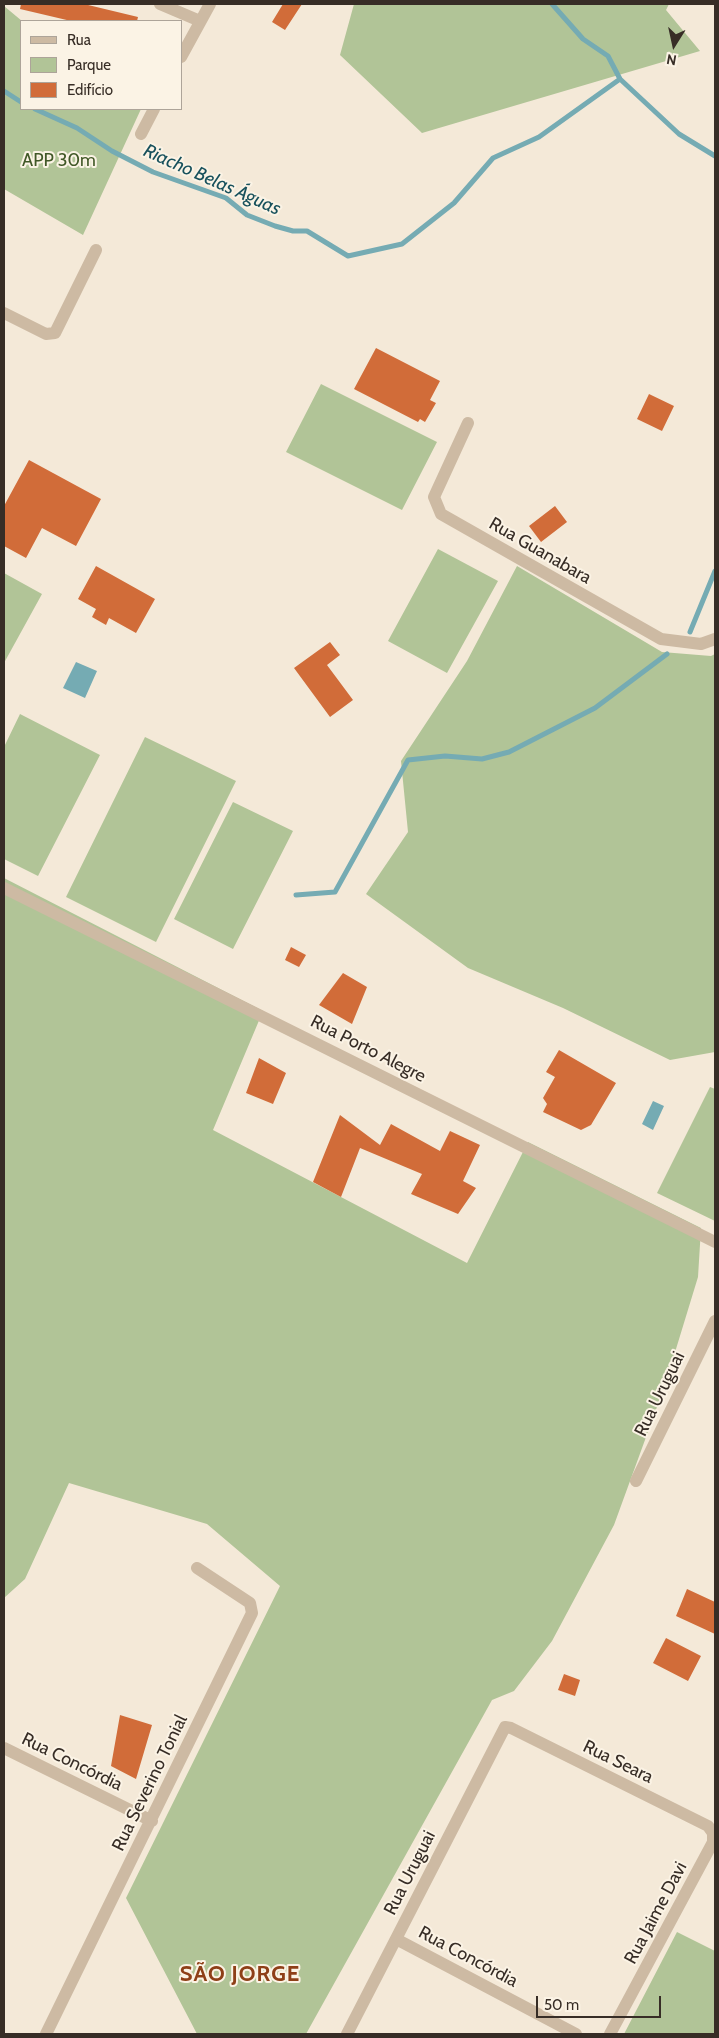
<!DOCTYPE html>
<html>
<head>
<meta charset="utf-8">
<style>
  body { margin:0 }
  #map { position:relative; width:719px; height:2038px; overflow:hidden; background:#f4e9d8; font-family:Cabin,sans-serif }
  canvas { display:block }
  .frame { position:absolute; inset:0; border:5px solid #372d26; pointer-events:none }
  .legend { position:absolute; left:20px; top:20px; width:162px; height:90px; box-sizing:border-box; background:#fbf3e5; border:1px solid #ada499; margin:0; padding:6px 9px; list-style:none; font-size:15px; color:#372d26 }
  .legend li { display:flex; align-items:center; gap:10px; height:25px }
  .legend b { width:25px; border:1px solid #ada499 }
  .north { position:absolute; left:649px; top:20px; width:50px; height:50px; -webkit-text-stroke:4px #fbf3e5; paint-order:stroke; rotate:190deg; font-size:14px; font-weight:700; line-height:20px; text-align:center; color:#372d26 }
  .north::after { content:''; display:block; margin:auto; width:18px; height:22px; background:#372d26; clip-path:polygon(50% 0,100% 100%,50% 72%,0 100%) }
  .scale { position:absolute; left:536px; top:1996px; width:125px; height:22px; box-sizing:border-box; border:2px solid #372d26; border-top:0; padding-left:6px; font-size:15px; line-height:18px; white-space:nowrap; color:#372d26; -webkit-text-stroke:4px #fbf3e5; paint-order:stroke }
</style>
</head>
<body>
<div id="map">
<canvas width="719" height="2038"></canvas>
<div class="frame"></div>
<ul class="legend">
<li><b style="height:6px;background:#cdbaa3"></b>Rua</li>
<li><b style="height:14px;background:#b1c497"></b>Parque</li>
<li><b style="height:14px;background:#d16c39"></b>Edifício</li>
</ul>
<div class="north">N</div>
<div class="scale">50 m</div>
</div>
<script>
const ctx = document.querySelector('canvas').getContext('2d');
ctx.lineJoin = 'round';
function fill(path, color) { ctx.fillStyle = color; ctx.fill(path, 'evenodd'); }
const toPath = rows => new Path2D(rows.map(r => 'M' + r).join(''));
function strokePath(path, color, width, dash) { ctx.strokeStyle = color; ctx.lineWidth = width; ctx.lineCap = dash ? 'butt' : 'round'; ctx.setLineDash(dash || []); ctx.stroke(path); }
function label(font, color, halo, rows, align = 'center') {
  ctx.font = font + ' Cabin,sans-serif'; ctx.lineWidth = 4; ctx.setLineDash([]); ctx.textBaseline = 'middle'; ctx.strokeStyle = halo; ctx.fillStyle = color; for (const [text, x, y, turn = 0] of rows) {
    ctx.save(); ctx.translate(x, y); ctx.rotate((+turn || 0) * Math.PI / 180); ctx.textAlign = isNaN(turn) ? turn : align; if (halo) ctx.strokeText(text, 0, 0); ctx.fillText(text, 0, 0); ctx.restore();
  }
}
fill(toPath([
  [354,4,669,4,666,10,700,51,422,133,340,55],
  [4,6,22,21,21,109,141,109,83,235,4,189],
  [321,384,437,442,402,510,286,452],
  [438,549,498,581,447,673,388,641],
  [517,566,662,652,711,656,715,654,715,1052,670,1060,563,1008,468,968,366,894,408,832,401,761,467,661],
  [4,573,42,594,4,663],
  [20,714,100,755,38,876,4,859,4,747],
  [145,737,236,781,156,942,66,897],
  [233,802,293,831,233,949,174,919],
  [4,878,263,1011,213,1130,467,1263,528,1142,701,1228,698,1277,665,1385,614,1525,552,1641,514,1691,492,1700,306,2034,197,2034,126,1898,280,1586,207,1524,69,1483,25,1579,4,1598],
  [710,1087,715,1089,715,1221,657,1193],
  [677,1932,715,1951,715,2034,624,2034]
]), '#b1c497');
fill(toPath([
  [76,662,97,671,85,698,63,688],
  [653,1101,664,1106,653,1130,642,1124]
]), '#75abb3');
strokePath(toPath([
  [552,4,583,39,608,56,620,79],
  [4,91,21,102],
  [35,109,77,128,112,151,153,172,226,198,247,215,275,226,293,231,307,231,348,256,402,244,454,203,493,158,539,137,620,79,679,134,715,156],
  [690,632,715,571],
  [296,895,335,892,408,760,445,756,482,759,509,752,595,708,667,654]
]), '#75abb3', 5);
fill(toPath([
  [21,4,84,4,138,17,137,21,71,21,20,9],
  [283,4,302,4,285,30,272,22],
  [376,348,440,381,430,400,436,403,425,422,420,419,418,422,354,389],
  [649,394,674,406,662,431,637,419],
  [29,460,101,499,76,546,42,528,26,558,4,546,4,506],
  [555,506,567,522,541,542,529,526],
  [96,566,155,599,136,633,109,618,106,625,92,617,96,609,78,599],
  [330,642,340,655,327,665,353,700,330,717,294,668],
  [291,947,306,955,299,967,285,960],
  [343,973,367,987,352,1024,319,1005],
  [559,1050,616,1083,591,1125,581,1130,543,1112,547,1104,543,1098,555,1077,546,1072],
  [259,1058,286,1073,273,1104,246,1093],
  [340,1115,380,1145,391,1124,440,1151,450,1131,480,1145,463,1181,476,1188,458,1214,411,1194,422,1174,360,1148,341,1197,313,1182],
  [687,1589,715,1602,715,1634,676,1616],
  [666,1638,701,1656,688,1681,653,1663],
  [564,1674,580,1680,575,1696,558,1690],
  [120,1715,152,1725,136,1779,111,1766]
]), '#d16c39');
strokePath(toPath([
  [160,4,200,21],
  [181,57,210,4],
  [141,134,154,109],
  [4,313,46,334,55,333,96,250],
  [468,423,434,497,441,514,661,639,701,644,715,639],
  [4,888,715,1242],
  [636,1481,715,1321],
  [4,1748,152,1821],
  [396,1939,576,2034],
  [46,2034,252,1613,250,1603,197,1568],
  [347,2034,505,1727,511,1728,708,1826,713,1833,713,1842,610,2034]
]), '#cdbaa3', 12);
label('18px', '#415827', '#fbf3e5', [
  ["APP 30m",59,161]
]);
label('18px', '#372d26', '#fbf3e5', [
  ["Rua Guanabara",540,551,30],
  ["Rua Porto Alegre",368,1049,27],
  ["Rua Uruguai",660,1394,-64],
  ["Rua Concórdia",72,1762,26],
  ["Rua Seara",618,1762,26],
  ["Rua Severino Tonial",150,1783,-64],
  ["Rua Uruguai",410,1873,-63],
  ["Rua Jaime Davi",656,1913,-62],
  ["Rua Concórdia",468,1957,28]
]);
label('italic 19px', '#18515c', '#fbf3e5', [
  ["Riacho Belas Águas",212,180,24]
]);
ctx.letterSpacing = '1px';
label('bold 22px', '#8e3f17', '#fbf3e5', [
  ["SÃO JORGE",240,1975]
]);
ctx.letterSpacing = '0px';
</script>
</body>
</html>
